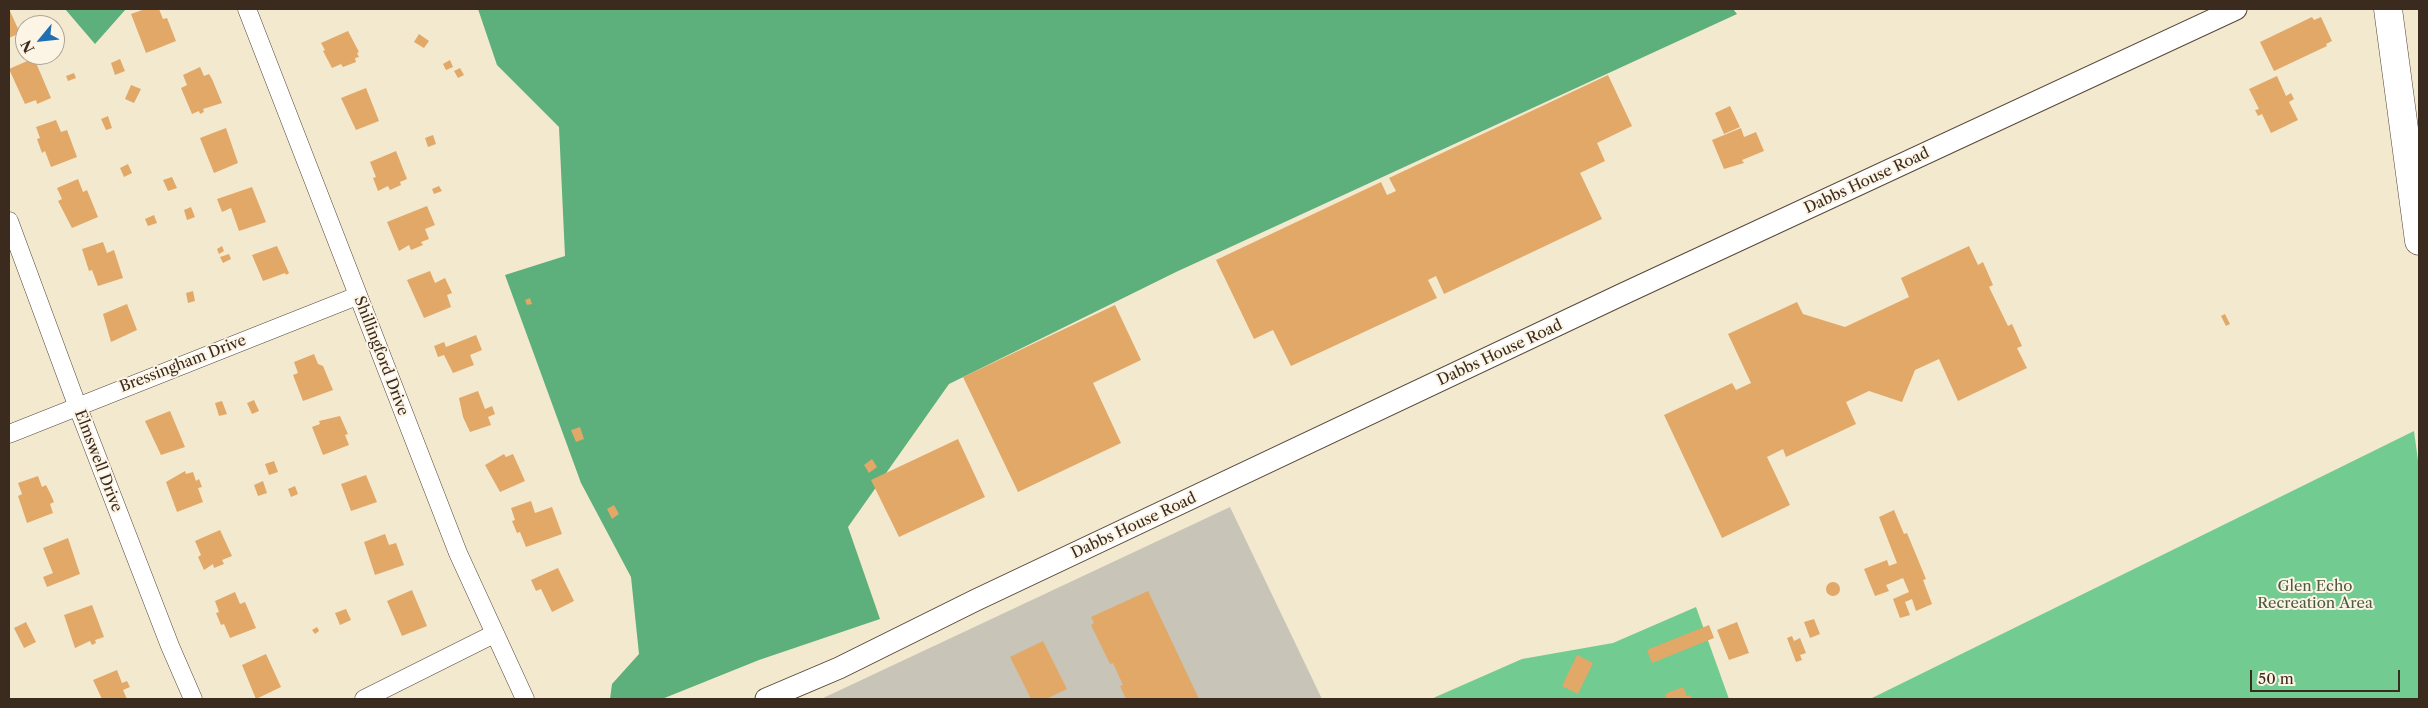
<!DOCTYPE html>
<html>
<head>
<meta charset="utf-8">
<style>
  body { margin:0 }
  #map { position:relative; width:2428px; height:708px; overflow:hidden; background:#f3e9cf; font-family:"Libre Caslon Text",serif }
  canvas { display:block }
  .frame { position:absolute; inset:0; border:10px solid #3b2a1e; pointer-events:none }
  .north { position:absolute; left:15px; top:15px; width:50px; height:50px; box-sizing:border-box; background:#fcf5e5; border:1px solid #afa495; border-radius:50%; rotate:242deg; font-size:14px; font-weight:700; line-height:20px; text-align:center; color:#3b2a1e }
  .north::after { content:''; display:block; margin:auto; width:18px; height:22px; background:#1f6fb2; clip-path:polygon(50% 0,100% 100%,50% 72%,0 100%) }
  .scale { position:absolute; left:2250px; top:670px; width:150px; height:22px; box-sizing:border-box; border:2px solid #3b2a1e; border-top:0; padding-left:6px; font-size:15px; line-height:18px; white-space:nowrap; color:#3b2a1e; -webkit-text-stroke:4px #fcf5e5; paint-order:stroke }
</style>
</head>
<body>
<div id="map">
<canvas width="2428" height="708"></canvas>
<div class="frame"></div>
<div class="north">N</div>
<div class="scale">50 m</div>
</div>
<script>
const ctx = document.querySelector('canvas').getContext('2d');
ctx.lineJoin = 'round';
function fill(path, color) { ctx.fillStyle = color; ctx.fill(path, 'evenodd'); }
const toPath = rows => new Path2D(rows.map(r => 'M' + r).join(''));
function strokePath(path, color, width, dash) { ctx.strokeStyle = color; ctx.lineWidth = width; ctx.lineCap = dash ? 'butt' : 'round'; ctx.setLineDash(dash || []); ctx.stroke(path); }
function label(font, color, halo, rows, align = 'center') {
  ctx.font = font + ' "Libre Caslon Text",serif'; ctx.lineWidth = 4; ctx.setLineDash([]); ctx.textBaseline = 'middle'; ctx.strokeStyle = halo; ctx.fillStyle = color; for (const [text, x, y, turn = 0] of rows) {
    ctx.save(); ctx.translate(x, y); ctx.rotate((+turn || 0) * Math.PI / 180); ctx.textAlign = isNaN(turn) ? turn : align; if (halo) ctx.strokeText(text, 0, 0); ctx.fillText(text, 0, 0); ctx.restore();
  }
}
fill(toPath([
  [1230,507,1322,699,821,699]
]), '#c8c4b8');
fill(toPath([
  [2414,431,2419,468,2419,699,1870,699],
  [1696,607,1729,699,1431,699,1522,659,1613,643]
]), '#72cb91');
fill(toPath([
  [65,9,126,9,95,44],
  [478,9,1733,9,1737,14,1176,272,949,384,848,527,880,619,759,660,662,699,610,699,612,684,639,654,631,577,581,483,505,275,565,256,559,127,497,65]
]), '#5daf7b');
fill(toPath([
  [9,9,20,33,9,38],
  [145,9,159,9,163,19,167,18,176,41,146,53,131,14],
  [2312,17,2314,20,2321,17,2332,41,2326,44,2327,46,2274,71,2260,42],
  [348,31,359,52,357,53,359,57,355,58,356,62,343,67,341,64,332,68,323,51,325,50,321,43],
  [419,34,429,41,424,48,414,42],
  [34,58,51,98,37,104,36,100,25,104,9,69],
  [120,59,125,71,115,75,111,63],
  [450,60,453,67,446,70,443,64],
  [200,67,204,76,209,74,212,79,222,103,203,109,204,112,200,114,199,111,192,114,181,88,187,85,183,75],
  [460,68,464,75,458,78,454,71],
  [74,73,76,78,68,81,66,76],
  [1608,75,1632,126,1597,143,1605,161,1580,173,1602,219,1444,294,1436,276,1428,280,1437,298,1291,366,1273,330,1254,339,1216,260,1381,182,1387,195,1396,191,1389,178],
  [2277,76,2286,96,2291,93,2294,99,2289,102,2298,120,2271,133,2262,114,2258,116,2255,110,2259,109,2249,89],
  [131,85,141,89,134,103,125,99],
  [366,88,379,121,356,130,341,98],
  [1730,106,1740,127,1724,134,1715,113],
  [108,116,112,128,106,130,101,119],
  [56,120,61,132,67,130,77,157,51,167,45,151,42,153,37,139,40,138,36,127],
  [226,128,238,163,214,173,200,138],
  [1741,128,1744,137,1756,132,1764,151,1742,160,1744,163,1724,169,1712,140],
  [433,135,436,144,428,147,425,138],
  [396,151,407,179,400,182,401,185,390,190,388,186,378,191,373,178,376,177,370,162],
  [128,164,132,173,124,177,120,168],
  [172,177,177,188,168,191,163,180],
  [78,179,83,192,87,190,98,217,72,228,58,201,62,199,57,188],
  [439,186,442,191,434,194,432,189],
  [252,187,266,222,239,231,231,208,222,212,217,199],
  [427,206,435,225,425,229,429,239,421,242,423,245,411,250,409,245,399,251,387,222],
  [191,207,195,217,187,220,184,210],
  [154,215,157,223,148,226,145,219],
  [103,242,107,253,114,250,123,278,98,286,92,270,89,271,82,249],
  [222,246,224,251,219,254,217,249],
  [277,246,289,273,286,275,285,273,263,281,252,255],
  [1969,246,1978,265,1983,262,1993,285,1989,287,2008,326,2012,324,2022,346,2017,348,2027,368,1958,401,1939,359,1915,370,1902,402,1869,391,1846,402,1856,424,1786,457,1783,449,1767,457,1790,505,1722,538,1664,415,1732,383,1736,390,1751,383,1728,334,1797,302,1803,314,1845,327,1909,297,1901,278],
  [229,254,231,259,223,263,220,257],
  [430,271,435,283,445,278,452,293,447,295,451,307,424,318,407,280],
  [193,291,195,301,188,303,186,293],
  [530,298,532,304,527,305,525,300],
  [127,304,137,330,111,342,103,314],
  [1115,305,1141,360,1093,383,1121,443,1018,492,963,377],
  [2225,314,2230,324,2226,326,2221,316],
  [476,335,482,350,470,355,474,365,453,373,444,355,438,357,434,346,444,342,446,347],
  [314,354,318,364,323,366,333,390,303,401,293,375,298,373,294,362],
  [478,391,485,409,492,406,495,414,488,417,491,425,470,432,463,417,459,398],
  [254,400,259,411,252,414,247,403],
  [222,401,227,414,219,416,215,403],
  [170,411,185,447,161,455,145,421],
  [340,416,348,434,345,435,349,445,323,455,312,427,320,424,319,421],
  [580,427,584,439,576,442,571,430],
  [958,439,985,497,899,537,871,480],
  [504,454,506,457,513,454,525,481,500,492,485,465],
  [872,459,877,467,869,473,864,465],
  [274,461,278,472,269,475,265,464],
  [185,471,186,474,193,472,196,481,199,479,202,487,198,488,203,502,177,512,166,482],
  [366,475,377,502,351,511,341,484],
  [38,476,42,487,46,485,51,495,54,502,50,504,53,513,27,523,18,496,22,494,18,483],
  [263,481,267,493,258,496,254,485],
  [295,486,298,494,291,497,288,489],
  [531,501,535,513,552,507,562,534,526,547,520,532,517,533,512,521,515,520,511,508],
  [614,505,619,514,612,519,607,509],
  [1894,510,1904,534,1907,533,1926,579,1923,580,1932,604,1916,611,1912,599,1905,602,1910,615,1900,618,1893,599,1909,592,1903,578,1886,585,1889,591,1875,596,1864,569,1887,560,1889,566,1897,563,1879,517],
  [220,530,232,556,222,560,224,564,214,568,213,564,204,570,198,557,201,555,195,541],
  [385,534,389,545,396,543,404,565,375,575,364,542],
  [68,538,80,574,47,587,43,577,53,573,43,548],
  [558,568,574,601,552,612,541,589,536,591,531,580],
  '1826 589a7 7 0 1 1 14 0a7 7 0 1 1-14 0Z',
  [412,590,427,626,402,636,387,601],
  [1148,591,1199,699,1126,699,1120,686,1123,685,1113,663,1110,664,1091,625,1094,623,1091,617],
  [235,592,240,604,245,602,256,628,230,638,224,624,221,625,216,613,219,612,215,601],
  [92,605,104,637,95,640,96,643,92,645,90,641,75,648,64,615],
  [346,609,351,620,340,625,335,613],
  [1814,619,1820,634,1810,638,1804,622],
  [26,622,36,642,24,648,14,628],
  [1737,622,1749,653,1729,660,1717,630],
  [1709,625,1714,638,1652,663,1647,650],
  [317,627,319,631,315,634,312,630],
  [1792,636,1794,641,1800,638,1806,653,1800,655,1802,660,1796,662,1787,638],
  [1043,641,1067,689,1046,699,1031,699,1010,657],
  [266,654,281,687,256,699,242,665],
  [1577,655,1593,663,1578,694,1562,686],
  [117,670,122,683,127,681,130,687,123,690,127,699,102,699,93,680],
  [1683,687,1687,696,1690,695,1692,699,1667,699,1665,694]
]), '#e2a868');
const minor = toPath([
  [247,9,458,553,525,699],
  [9,221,77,405,170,646,193,699],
  [9,434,357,296],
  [364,699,494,634]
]);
const tertiary = toPath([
  [766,699,839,668,976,600,1625,293,2236,9]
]);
const primary = toPath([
  [2388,9,2419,241]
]);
strokePath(minor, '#574739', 19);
strokePath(tertiary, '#574739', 23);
strokePath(primary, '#574739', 29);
strokePath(minor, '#fff', 18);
strokePath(tertiary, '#fff', 21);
strokePath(primary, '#fff', 28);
label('15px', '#3b2a1e', '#fcf5e5', [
  ["Dabbs House Road",1867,181,-25],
  ["Dabbs House Road",1500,353,-25],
  ["Shillingford Drive",381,356,69],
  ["Bressingham Drive",183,364,-21],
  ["Elmswell Drive",98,461,69],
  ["Dabbs House Road",1134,526,-25]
]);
label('15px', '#4c5a40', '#fcf5e5', [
  ["Glen Echo",2315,587],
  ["Recreation Area",2315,604]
]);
</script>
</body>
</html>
